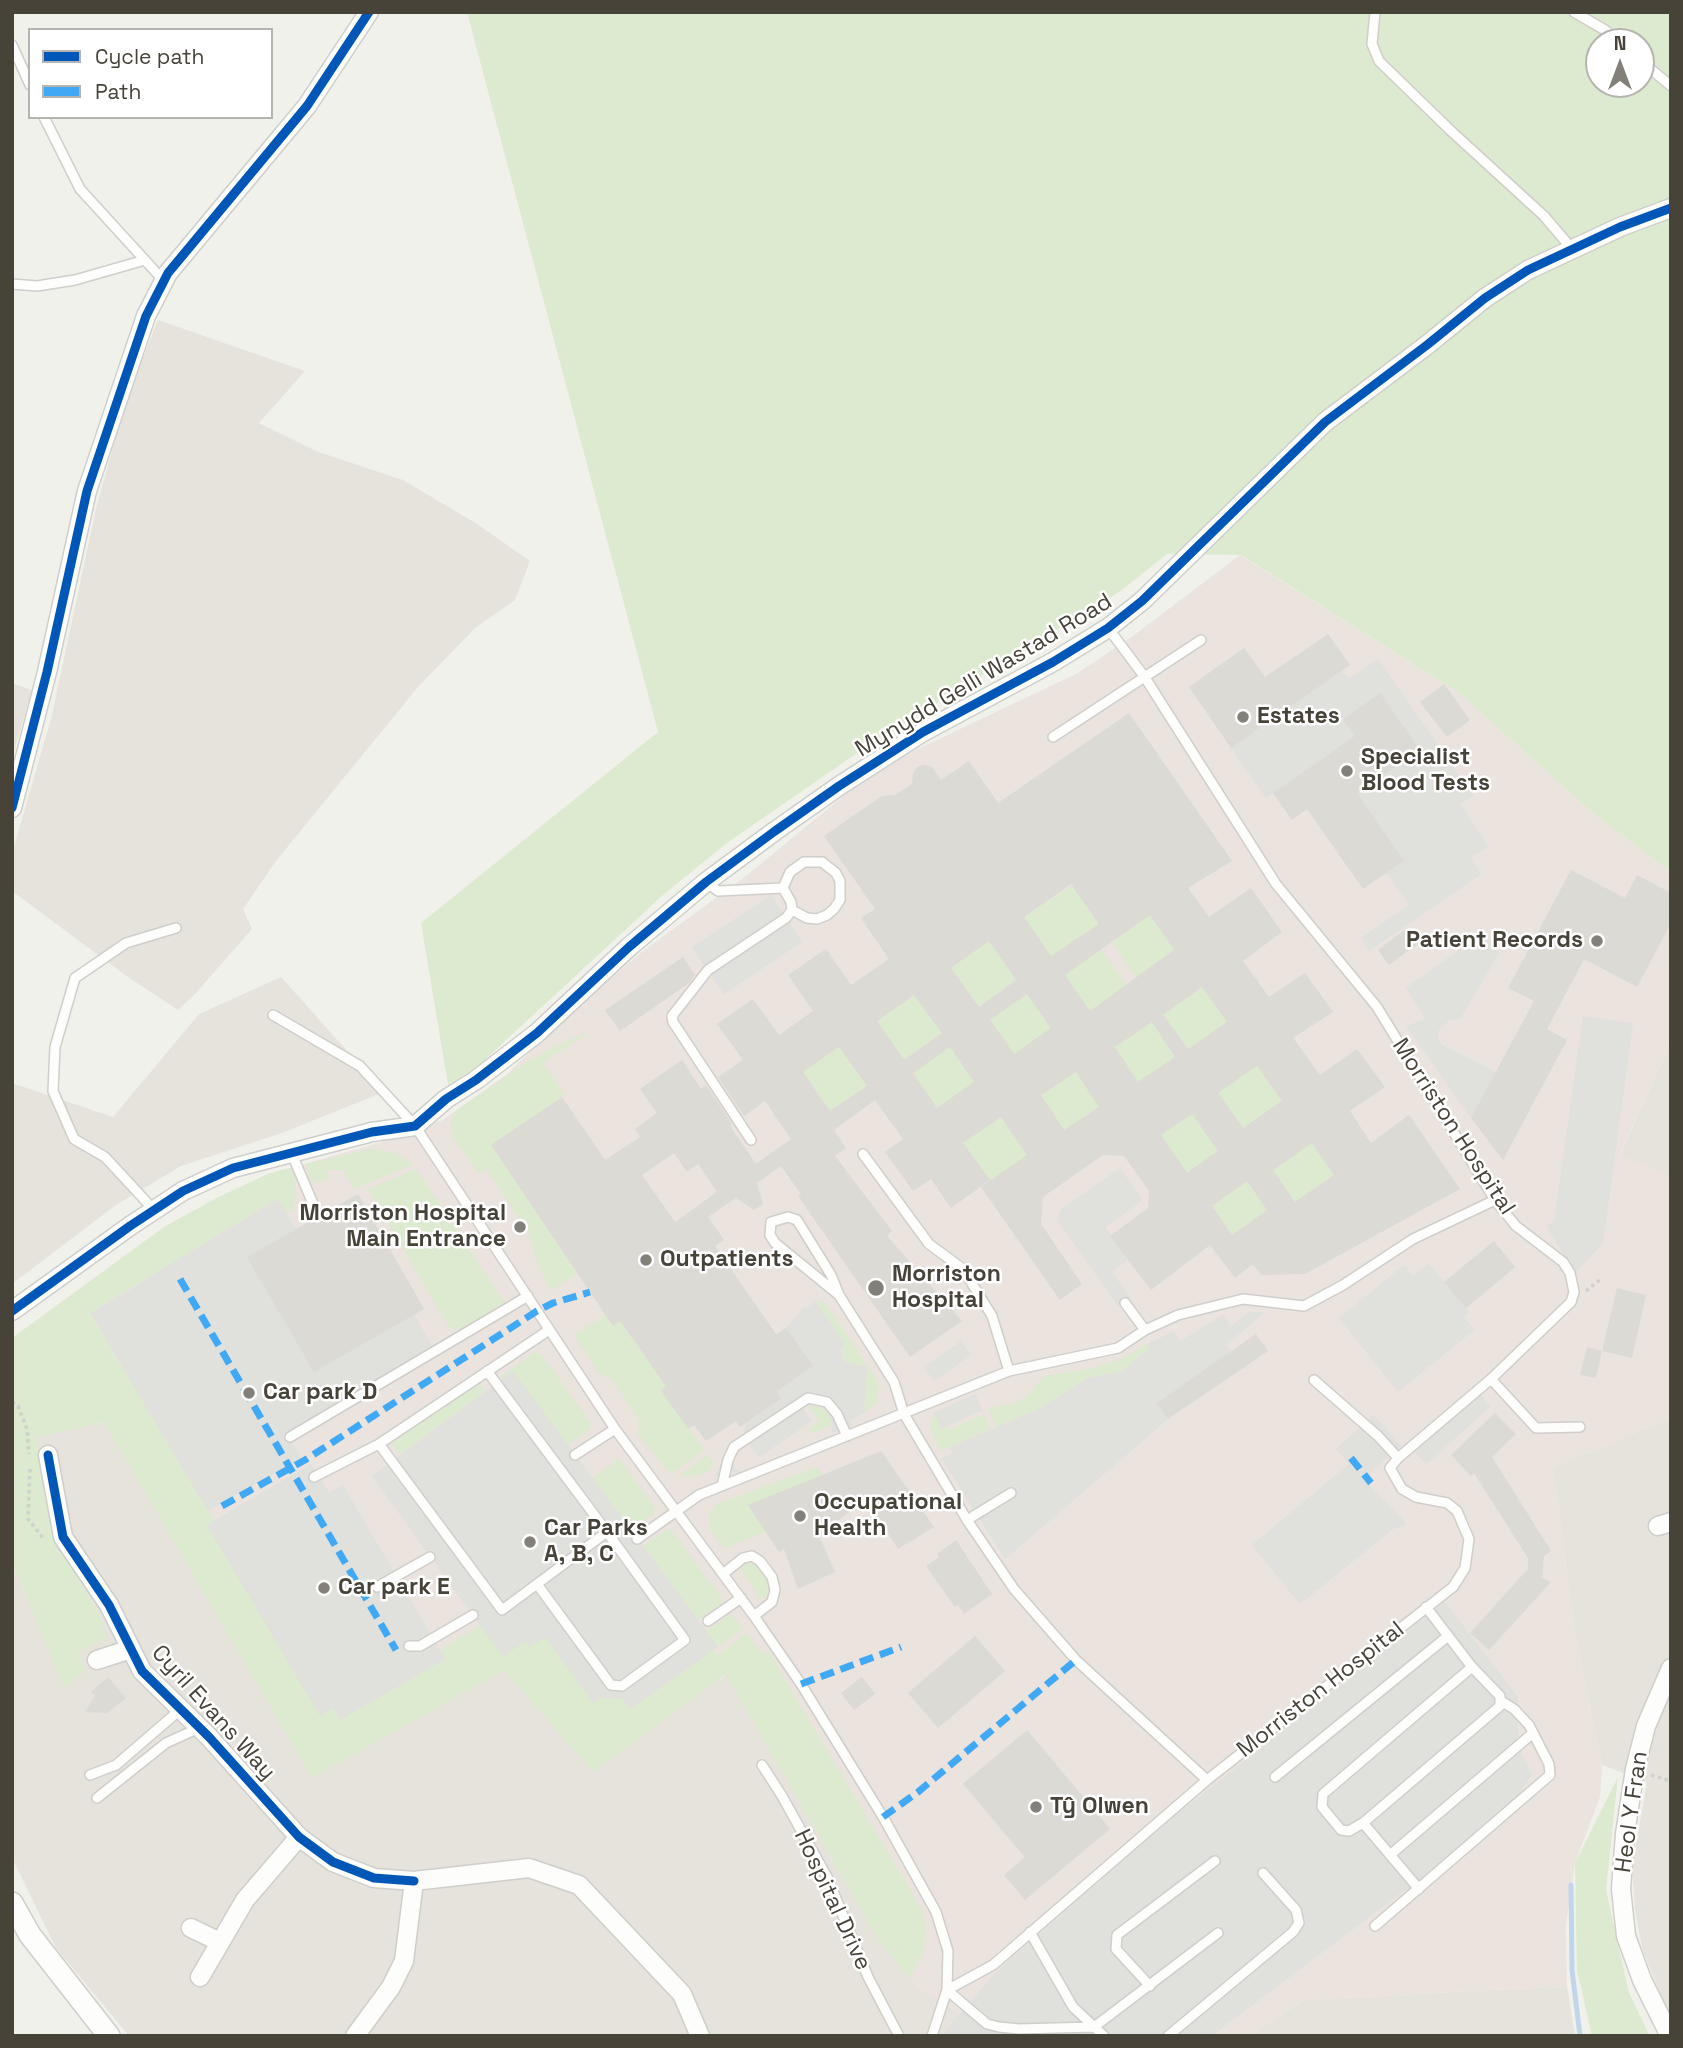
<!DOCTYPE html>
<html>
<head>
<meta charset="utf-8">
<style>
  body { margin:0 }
  #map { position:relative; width:1683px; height:2048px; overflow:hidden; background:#f1f1ec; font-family:"Space Grotesk",sans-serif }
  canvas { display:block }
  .frame { position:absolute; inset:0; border:14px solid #474339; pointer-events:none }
  .legend { position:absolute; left:28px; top:28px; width:245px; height:91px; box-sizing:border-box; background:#fff; border:2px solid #b5b4b0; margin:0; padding:9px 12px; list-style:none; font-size:21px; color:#474339 }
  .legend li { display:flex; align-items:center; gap:14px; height:35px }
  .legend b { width:35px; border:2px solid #b5b4b0 }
  .north { position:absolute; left:1585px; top:28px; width:70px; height:70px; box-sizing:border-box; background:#fff; border:2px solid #b5b4b0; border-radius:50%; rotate:0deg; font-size:19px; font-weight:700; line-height:28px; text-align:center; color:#474339 }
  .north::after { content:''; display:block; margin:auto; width:24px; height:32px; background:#828078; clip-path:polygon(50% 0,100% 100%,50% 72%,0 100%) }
</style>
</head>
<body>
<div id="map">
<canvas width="1683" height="2048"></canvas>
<div class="frame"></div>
<ul class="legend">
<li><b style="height:9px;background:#0057b8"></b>Cycle path</li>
<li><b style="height:9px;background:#3fa9f5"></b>Path</li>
</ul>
<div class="north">N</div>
</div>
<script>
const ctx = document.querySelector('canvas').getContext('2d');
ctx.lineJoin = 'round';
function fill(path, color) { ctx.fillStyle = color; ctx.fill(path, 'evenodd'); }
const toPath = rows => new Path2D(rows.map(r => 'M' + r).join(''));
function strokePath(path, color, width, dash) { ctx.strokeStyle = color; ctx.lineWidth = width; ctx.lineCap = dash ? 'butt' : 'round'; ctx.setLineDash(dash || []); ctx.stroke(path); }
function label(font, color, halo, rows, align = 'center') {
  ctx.font = font + ' "Space Grotesk",sans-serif'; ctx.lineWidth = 5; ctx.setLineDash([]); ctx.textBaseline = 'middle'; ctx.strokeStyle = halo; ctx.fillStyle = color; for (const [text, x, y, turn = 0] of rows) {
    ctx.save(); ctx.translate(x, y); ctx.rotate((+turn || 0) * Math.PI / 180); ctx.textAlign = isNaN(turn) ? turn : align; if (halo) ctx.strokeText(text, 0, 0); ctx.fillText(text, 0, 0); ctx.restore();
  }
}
fill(toPath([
  [158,320,305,371,259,423,316,451,403,480,477,524,530,561,515,600,475,628,418,687,276,861,243,909,252,929,195,994,178,1010,125,975,12,891,13,850,51,719,96,509,125,403],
  [12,683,32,690,12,758],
  [281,977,384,1092,282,1133,181,1166,116,1205,12,1284,12,1083,113,1117,199,1014],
  [1671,1041,1671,1178,1620,1155],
  [1671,1418,1671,2014,1664,2004,1642,1948,1635,1909,1632,1868,1647,1782,1602,1765,1575,1635,1553,1467],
  [104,1422,312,1778,504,1670,721,1679,726,1674,878,1939,918,1987,996,2036,129,2036,56,1948,12,1858,12,1563,33,1614,78,1652,102,1620,50,1529,36,1437],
  [1567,1986,1575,2036,1249,2036,1304,2000]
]), '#e5e3db');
fill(toPath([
  [1240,555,1459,693,1593,813,1671,872,1671,1041,1620,1154,1671,1178,1671,1418,1553,1467,1575,1635,1602,1765,1600,1797,1575,1863,1566,1925,1567,1986,1304,2000,1249,2036,996,2036,918,1987,878,1939,726,1674,593,1772,504,1670,312,1778,104,1422,164,1227,219,1197,268,1174,375,1144,441,1121,506,1075,560,1022,643,951,742,879,878,768,1076,674,1133,636]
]), '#ebe3de');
fill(toPath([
  [467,12,1671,12,1671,872,1593,813,1459,693,1241,555,1167,554,1122,590,1093,609,1021,651,860,751,727,843,663,895,478,1066,448,1085,421,923,658,732],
  [1599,42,1641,42,1641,84,1599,84],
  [1072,885,1099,924,1051,956,1024,917],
  [1150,915,1174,950,1136,977,1112,942],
  [989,941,1016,980,979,1007,951,968],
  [1101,950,1126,985,1090,1011,1065,975],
  [1202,987,1227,1022,1188,1049,1163,1015],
  [1027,994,1051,1028,1014,1054,990,1020],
  [914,995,942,1033,904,1060,877,1021],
  [1152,1022,1175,1057,1138,1082,1115,1047],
  [582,1034,583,1036,543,1062,565,1095,491,1145,577,1274,551,1290,541,1272,528,1233,486,1168,479,1173,455,1140,450,1127,453,1116,457,1110,531,1059],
  [839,1047,867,1086,830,1111,803,1072],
  [950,1047,974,1082,937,1108,913,1073],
  [1257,1066,1282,1101,1243,1128,1218,1093],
  [1076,1072,1099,1107,1064,1130,1041,1095],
  [1192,1114,1218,1151,1187,1173,1161,1135],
  [1001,1117,1027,1155,991,1181,963,1143],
  [1312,1143,1334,1175,1295,1202,1273,1170],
  [370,1149,394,1152,413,1164,354,1189,344,1170,328,1170,327,1178,320,1182,315,1183,310,1179,306,1164],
  [290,1168,296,1178,294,1209,286,1212,277,1199,90,1313,208,1511,214,1521,208,1526,320,1715,333,1708,340,1720,445,1659,440,1650,480,1625,503,1657,525,1640,545,1636,593,1703,600,1698,623,1699,631,1709,713,1650,718,1655,747,1633,763,1655,768,1651,921,1909,926,1926,924,1950,910,1978,878,1939,726,1674,593,1772,504,1670,312,1778,104,1422,36,1437,50,1529,102,1620,106,1638,79,1652,85,1671,64,1688,12,1563,12,1338,164,1227,219,1197,268,1174],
  [416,1169,505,1304,463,1331,449,1327,368,1189],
  [1247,1181,1267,1210,1232,1235,1212,1206],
  [815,1300,825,1303,876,1378,879,1384,877,1402,864,1413,867,1366,846,1363,843,1359,842,1346],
  [606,1315,620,1321,666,1386,661,1390,704,1450,672,1473,665,1468,638,1434,639,1420,611,1378,600,1375,574,1335],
  [1147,1344,1149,1349,1122,1371,1088,1378,1037,1410,996,1427,988,1408,1013,1404,1025,1398,1044,1376,1093,1368,1122,1359],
  [535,1352,542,1355,591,1424,589,1430,568,1445,513,1372,502,1379,500,1377],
  [478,1381,485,1392,399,1455,392,1444,394,1438],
  [806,1404,824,1409,831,1417,832,1425,812,1434,809,1429,819,1421],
  [984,1414,990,1429,941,1451,930,1427,933,1417,936,1416,941,1428,946,1426,949,1430],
  [707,1455,713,1463,709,1471,695,1476,679,1476],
  [619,1459,655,1508,654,1513,631,1530,593,1478],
  [817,1467,823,1475,766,1532,724,1548,709,1527,710,1512,717,1504],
  [667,1529,671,1530,722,1599,721,1604,698,1620,643,1546],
  [752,1563,759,1568,770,1585,770,1594,761,1600,741,1568,745,1564],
  [731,1614,743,1628,718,1647,706,1631],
  [1618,1777,1606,1890,1629,1993,1650,2036,1592,2036,1577,1970,1575,1863]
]), '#dceacf');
fill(toPath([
  [1378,659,1473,795,1460,804,1488,846,1470,858,1481,874,1369,951,1361,938,1409,905,1387,873,1404,861,1357,793,1419,749,1380,693,1343,719,1355,736,1266,798,1231,748,1342,671,1349,679],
  [771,895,802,942,724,994,692,947],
  [1484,932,1499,953,1460,1019,1449,1020,1438,1031,1438,1038,1442,1045,1496,1072,1471,1118,1406,1026,1426,1019,1406,988],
  [1583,1016,1633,1023,1603,1243,1575,1273,1546,1226,1554,1221],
  [1120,1168,1143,1200,1105,1227,1128,1259,1112,1272,1131,1299,1119,1307,1057,1220,1060,1210],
  [358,1194,424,1309,414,1315,434,1349,288,1437,302,1458,208,1511,90,1313,278,1199,296,1229],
  [1429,1263,1469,1312,1464,1317,1474,1330,1398,1392,1339,1318,1404,1265,1413,1276],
  [815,1300,844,1343,841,1350,843,1359,847,1363,867,1366,864,1413,849,1421,853,1425,832,1433,832,1422,828,1413,818,1406,806,1404,802,1407,812,1421,759,1457,748,1443,733,1458,735,1469,739,1471,714,1477,720,1466,724,1453,744,1434,746,1423,781,1400,776,1392,812,1367,786,1328,804,1307,806,1309],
  [1249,1312,1265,1312,1226,1345,1231,1352,1157,1403,1168,1419,1005,1559,941,1458,953,1454,950,1447,1037,1410,1088,1378,1122,1371,1149,1349,1147,1344,1174,1331,1180,1341,1223,1315,1231,1326],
  [961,1341,971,1355,934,1381,924,1367],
  [513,1371,718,1647,630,1709,623,1699,600,1698,593,1703,545,1637,530,1647,525,1641,503,1657,372,1476],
  [975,1394,982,1410,941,1429,934,1413],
  [1480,1394,1490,1407,1426,1464,1415,1452],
  [1374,1415,1401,1446,1363,1479,1407,1524,1393,1529,1300,1604,1252,1545,1349,1464,1336,1449],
  [311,1464,329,1493,343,1485,445,1659,340,1720,333,1708,320,1716,207,1525],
  [1445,1602,1518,1697,1518,1746,1532,1775,1500,1820,1474,1849,1435,1876,1401,1893,1211,2036,941,2036,996,1972,1176,1815]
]), '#e0e0dc');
strokePath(toPath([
  [1571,1885,1572,1970,1580,2036]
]), '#c1d6eb', 5);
fill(toPath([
  [1328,634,1350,665,1231,748,1189,687,1244,648,1265,677],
  [1444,684,1470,720,1447,737,1420,702],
  [1380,693,1420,750,1357,793,1404,861,1363,889,1307,809,1292,820,1273,793,1355,736,1343,719],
  [1129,713,1232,861,1188,888,1209,917,1251,888,1282,932,1243,961,1269,997,1305,973,1333,1012,1293,1038,1320,1075,1357,1049,1385,1087,1350,1111,1371,1143,1409,1115,1460,1189,1305,1274,1261,1275,1253,1264,1235,1278,1210,1245,1151,1290,1110,1236,1148,1208,1149,1191,1124,1156,1103,1155,1043,1197,1041,1224,1082,1284,1060,1300,981,1187,1027,1155,1001,1117,963,1143,990,1180,951,1208,931,1179,913,1191,885,1152,903,1139,875,1100,834,1130,846,1148,835,1156,892,1231,887,1236,962,1321,910,1357,798,1196,801,1194,781,1166,757,1183,763,1204,754,1210,736,1198,708,1217,724,1240,715,1246,776,1334,786,1328,813,1366,776,1392,781,1399,740,1427,736,1421,706,1441,694,1425,688,1429,661,1390,666,1386,620,1321,613,1326,491,1145,562,1097,605,1160,640,1137,635,1129,657,1113,640,1089,682,1060,701,1089,706,1085,732,1124,730,1126,756,1164,791,1139,765,1101,744,1116,718,1077,743,1060,717,1024,753,999,779,1035,813,1011,788,975,826,949,851,985,889,959,861,918,875,909,824,836,882,796,895,795,912,784,913,773,917,767,924,765,931,766,941,780,969,761,998,803],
  [1071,884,1099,924,1051,956,1024,917],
  [1150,915,1174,950,1090,1011,1065,975],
  [989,941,1016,980,979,1007,951,968],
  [1202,987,1227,1022,1188,1049,1163,1015],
  [1027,994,1051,1028,1014,1054,990,1020],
  [914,995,942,1033,904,1060,877,1021],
  [1152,1022,1175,1057,1138,1082,1115,1047],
  [839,1047,867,1086,830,1111,803,1072],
  [950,1047,974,1082,937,1108,913,1073],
  [1257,1066,1282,1101,1243,1128,1218,1093],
  [1076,1072,1099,1107,1064,1130,1041,1095],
  [1192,1114,1218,1151,1187,1173,1161,1135],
  [1312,1143,1334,1175,1295,1202,1273,1170],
  [674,1153,687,1172,698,1164,717,1192,675,1222,642,1175],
  [1247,1181,1267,1210,1232,1235,1212,1206],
  [1571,870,1625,898,1637,875,1671,893,1671,923,1637,987,1584,959,1547,1029,1567,1040,1503,1160,1471,1118,1534,1001,1508,988],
  [1407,928,1418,943,1389,965,1378,950],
  [683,957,695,975,689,983,620,1031,605,1010],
  [358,1194,424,1309,314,1372,247,1257],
  [1494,1241,1515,1267,1466,1308,1444,1282],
  [1617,1288,1646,1295,1632,1358,1602,1351],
  [1256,1334,1268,1351,1168,1419,1157,1403],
  [1587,1347,1602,1351,1596,1378,1580,1375],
  [1495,1413,1516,1434,1492,1457,1551,1551,1544,1556,1542,1578,1551,1582,1489,1650,1470,1633,1528,1569,1528,1558,1474,1473,1471,1476,1451,1455],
  [881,1451,934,1527,898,1549,867,1500,818,1534,835,1572,798,1589,784,1549,779,1552,748,1505],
  [956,1540,992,1594,964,1614,958,1605,955,1607,926,1566,939,1557,937,1554],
  [975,1636,1005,1671,938,1728,908,1693],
  [108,1677,126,1698,107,1713,85,1712,95,1696,91,1692],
  [862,1677,875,1694,854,1710,841,1693],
  [1027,1730,1110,1829,1025,1900,1004,1875,1025,1857,963,1784]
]), '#dbdad5');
const service = toPath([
  [1375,12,1372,44,1379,61,1450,130,1544,216,1573,250],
  [1574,12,1605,30,1619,42],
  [12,45,30,85],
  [1641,61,1671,86],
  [44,117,80,189,164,281],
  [12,284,37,286,75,280,145,260],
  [1053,737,1201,640],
  [706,882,718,891,783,888,791,902,792,910,786,918,708,970,672,1016,673,1022,751,1140],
  [783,888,790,872,804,862,822,862,836,873,840,881,840,900,834,909,827,915,817,919,807,918,792,910],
  [273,1015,360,1066,415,1126,615,1429,754,1616,801,1684,883,1817,936,1912,948,1951,947,1990,932,2036],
  [291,1152,314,1206],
  [863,1154,929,1244,963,1269,992,1316,1009,1371],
  [154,1210,105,1157,74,1139,53,1091,55,1047,75,978,126,943,176,928],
  [839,1295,775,1243,770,1235,771,1222,788,1217,797,1220,831,1275,839,1295,894,1382,904,1414,967,1520,1014,1589,1076,1660,1207,1780],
  [1125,1303,1145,1330,1178,1315,1243,1299,1304,1306,1343,1285,1413,1239,1495,1200],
  [1491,1379,1536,1428,1580,1427],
  [1314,1380,1378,1436,1398,1458],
  [290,1437,528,1296],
  [379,1444,502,1610,607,1532,487,1371],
  [575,1455,615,1429],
  [314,1477,379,1444,549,1330],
  [722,1486,728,1460,734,1447,808,1398,827,1402,837,1414,847,1436],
  [967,1520,1011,1493],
  [637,1539,699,1495,1009,1371,1118,1348,1145,1330],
  [723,1574,743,1558,752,1556,760,1561,772,1577,775,1590,772,1602,754,1616],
  [537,1584,611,1685,622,1686,685,1640,607,1532],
  [377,1587,430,1557],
  [1426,1607,1472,1667,1500,1696,1500,1706,1363,1823,1349,1831,1341,1830,1322,1807,1323,1794,1472,1667],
  [708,1621,741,1598],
  [409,1646,420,1646,473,1615],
  [762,1765,782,1796,828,1879,868,1977,899,2036],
  [90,1775,116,1765,181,1709],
  [1275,1777,1448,1636],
  [97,1798,166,1743,199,1728],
  [1363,1823,1419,1889],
  [1390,1855,1533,1733],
  [1375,1926,1550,1775,1549,1764,1529,1725,1514,1709,1501,1701],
  [1030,1932,1073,2007,1104,2036],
  [1150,1986,1116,1949,1117,1935,1215,1861],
  [947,1990,993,1965,1207,1780,1453,1587,1465,1568,1469,1539,1457,1511,1447,1503,1416,1497,1402,1489,1390,1468,1398,1458,1491,1379,1571,1302,1574,1292,1570,1273,1563,1262,1516,1226,1495,1200,1377,1007,1276,884,1144,676,1108,628],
  [947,1990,987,2024,999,2027,1019,2029,1094,2027,1218,1933],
  [1168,2036,1293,1932,1299,1923,1296,1910,1263,1873]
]);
const minor = toPath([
  [12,808,47,672,87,491,146,316,168,273,307,106,369,12],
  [12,1311,130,1226,183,1191,233,1168,372,1132,415,1126,446,1099,476,1080,537,1033,629,947,706,882,775,831,839,786,923,732,1053,662,1108,628,1142,601,1325,422,1427,345,1485,298,1528,270,1620,227,1671,208],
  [48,1455,63,1537,109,1605,142,1671,209,1737,299,1837,333,1862,374,1878,414,1881],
  [1658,1526,1671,1522],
  [97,1660,131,1649],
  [191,1928,220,1942],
  [200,1977,245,1900,299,1837],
  [355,2036,391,1987,404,1961,414,1881,529,1868,579,1885,682,1994,700,2036],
  [1670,2036,1642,1980,1626,1936,1621,1889,1625,1834,1635,1769,1646,1726,1671,1668]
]);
const tertiary = toPath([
  [12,1903,30,1935,109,2036]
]);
strokePath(service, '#cfceca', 12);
strokePath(minor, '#cfceca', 21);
strokePath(tertiary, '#cfceca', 24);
strokePath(toPath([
  [1586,1291,1601,1279],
  [12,1402,18,1406,27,1429,29,1454],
  [30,1469,28,1519,44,1539],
  [1651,1775,1671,1781]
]), '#d1d1cb', 3.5, [3.5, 3.5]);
strokePath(service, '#fdfdfc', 9);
strokePath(minor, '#fdfdfc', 18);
strokePath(tertiary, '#fdfdfc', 21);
strokePath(toPath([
  [180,1279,396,1650],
  [1351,1458,1371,1483],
  [222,1506,305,1460,537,1311,553,1303,590,1292],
  [801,1684,901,1647],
  [883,1817,918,1792,1076,1660]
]), '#3fa9f5', 7, [14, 7]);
strokePath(toPath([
  [12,808,47,672,87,491,146,316,168,273,307,106,369,12],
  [12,1311,130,1226,183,1191,233,1168,372,1132,415,1126,446,1099,476,1080,537,1033,629,947,706,882,775,831,839,786,923,732,1053,662,1108,628,1142,601,1325,422,1427,345,1485,298,1528,270,1620,227,1671,208],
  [48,1455,63,1537,109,1605,142,1671,209,1737,299,1837,333,1862,374,1878,414,1881]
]), '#0057b8', 9);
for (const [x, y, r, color] of [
  [1243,717,7,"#828078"],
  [1347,771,7,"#828078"],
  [1597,941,7,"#828078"],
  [520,1227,7,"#828078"],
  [646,1260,7,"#828078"],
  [876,1288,9,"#828078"],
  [249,1393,7,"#828078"],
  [800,1516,7,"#828078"],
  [530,1542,7,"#828078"],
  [324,1588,7,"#828078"],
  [1036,1807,7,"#828078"]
]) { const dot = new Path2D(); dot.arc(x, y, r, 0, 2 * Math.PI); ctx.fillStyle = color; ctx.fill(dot); strokePath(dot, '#fff', 2.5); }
label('23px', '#474339', '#fff', [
  ["Mynydd Gelli Wastad Road",984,676,-31],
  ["Morriston Hospital",1453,1127,57],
  ["Morriston Hospital",1321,1690,-38],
  ["Cyril Evans Way",213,1713,48],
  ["Heol Y Fran",1632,1812,-82],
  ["Hospital Drive",832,1900,65]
]);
label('bold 23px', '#474339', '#fff', [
  ["Estates",1257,717],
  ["Specialist",1361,758],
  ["Blood Tests",1361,784],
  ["Patient Records",1583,941,"right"],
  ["Morriston Hospital",506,1214,"right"],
  ["Main Entrance",506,1240,"right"],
  ["Outpatients",660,1260],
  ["Morriston",892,1275],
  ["Hospital",892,1301],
  ["Car park D",263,1393],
  ["Occupational",814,1503],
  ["Health",814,1529],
  ["Car Parks",544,1529],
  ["A, B, C",544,1555],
  ["Car park E",338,1588],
  ["Tŷ Olwen",1050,1807]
], 'left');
</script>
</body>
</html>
